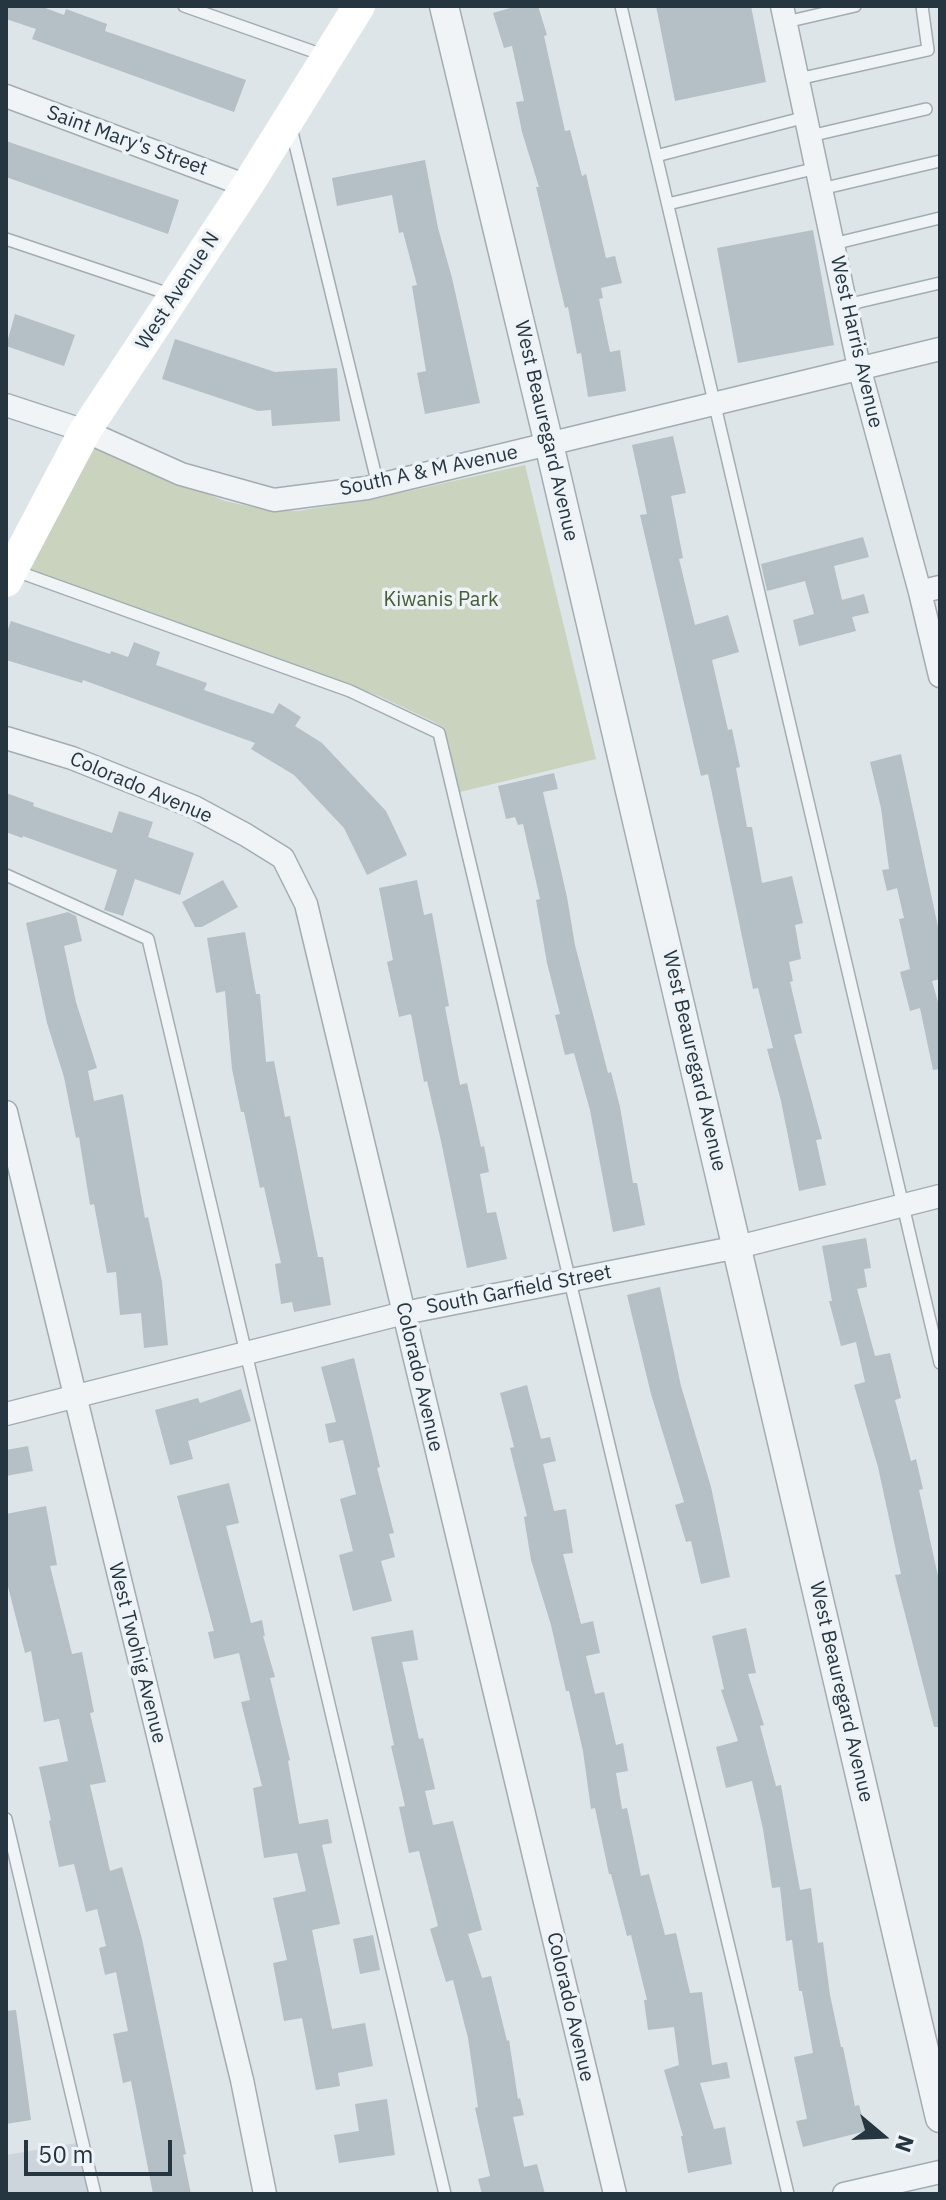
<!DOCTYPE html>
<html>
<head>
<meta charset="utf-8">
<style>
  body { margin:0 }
  #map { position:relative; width:946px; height:2200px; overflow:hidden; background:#dde5e8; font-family:"IBM Plex Sans",sans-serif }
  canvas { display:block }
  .frame { position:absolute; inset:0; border:8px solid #263640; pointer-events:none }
  .north { position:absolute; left:842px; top:2096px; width:80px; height:80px; -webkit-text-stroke:6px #edf3f6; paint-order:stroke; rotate:109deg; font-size:22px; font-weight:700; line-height:32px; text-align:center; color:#263640 }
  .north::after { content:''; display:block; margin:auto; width:28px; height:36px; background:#263640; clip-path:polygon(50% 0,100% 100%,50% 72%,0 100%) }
  .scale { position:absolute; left:24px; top:2140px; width:148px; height:36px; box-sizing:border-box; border:4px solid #263640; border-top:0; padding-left:10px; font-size:24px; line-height:28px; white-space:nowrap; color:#263640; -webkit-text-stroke:6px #edf3f6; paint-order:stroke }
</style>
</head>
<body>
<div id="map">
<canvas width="946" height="2200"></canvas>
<div class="frame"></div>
<div class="north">N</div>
<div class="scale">50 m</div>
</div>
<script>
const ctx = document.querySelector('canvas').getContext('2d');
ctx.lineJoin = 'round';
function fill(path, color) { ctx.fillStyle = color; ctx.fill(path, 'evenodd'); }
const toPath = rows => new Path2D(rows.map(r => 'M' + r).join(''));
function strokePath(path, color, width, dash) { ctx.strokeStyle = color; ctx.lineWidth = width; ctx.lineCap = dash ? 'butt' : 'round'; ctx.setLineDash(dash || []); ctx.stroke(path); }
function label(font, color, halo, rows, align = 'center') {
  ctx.font = font + ' "IBM Plex Sans",sans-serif'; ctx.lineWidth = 7; ctx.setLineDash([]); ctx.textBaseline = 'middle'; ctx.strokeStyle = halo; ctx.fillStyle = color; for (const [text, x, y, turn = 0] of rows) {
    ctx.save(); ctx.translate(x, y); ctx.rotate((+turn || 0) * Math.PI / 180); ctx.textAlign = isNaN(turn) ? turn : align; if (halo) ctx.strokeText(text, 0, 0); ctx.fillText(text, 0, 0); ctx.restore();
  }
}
fill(toPath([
  [77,2143,89,2194,6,2194,6,2155]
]), '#cbd5db');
fill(toPath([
  [95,448,225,501,266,510,297,511,369,500,525,465,596,759,460,792,443,727,432,721,379,696,19,568]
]), '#c9d3be');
fill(toPath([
  [6,6,40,6,64,15,66,9,107,24,105,31,246,80,234,112,32,39,36,29,6,19],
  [517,6,538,6,547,35,544,36,565,131,570,130,582,176,586,174,606,258,615,256,622,283,601,288,603,298,599,299,610,352,620,350,626,391,588,397,581,353,577,354,568,307,565,308,536,187,539,187,522,132,516,102,524,101,512,46,504,48,493,13],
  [656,6,751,6,766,82,675,101],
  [6,141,179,200,168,234,6,177],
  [425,160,438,228,452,278,480,403,425,414,417,373,426,371,412,286,417,285,403,232,399,233,392,195,337,206,332,178],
  [813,230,834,345,738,363,717,248],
  [15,314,75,335,64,366,6,346],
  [175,339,275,372,337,368,340,421,272,426,271,410,258,411,162,379],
  [673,436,686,493,671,496,683,558,679,559,695,625,728,615,739,652,712,660,728,730,732,729,740,767,736,768,747,827,752,827,762,883,792,876,803,923,795,925,801,959,789,962,793,981,790,982,802,1033,794,1035,822,1139,816,1140,826,1185,799,1191,781,1101,767,1049,773,1048,758,988,753,989,708,774,701,776,640,515,647,514,632,445],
  [863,537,869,557,834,566,842,600,864,594,869,613,852,617,856,631,799,646,793,620,814,614,805,581,767,591,761,564],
  [11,621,110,654,111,651,128,657,134,642,160,652,156,665,207,683,204,690,273,714,279,703,301,717,295,726,322,743,386,811,407,855,367,875,344,828,294,775,251,749,255,743,83,680,82,683,6,660,6,635],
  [901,754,940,936,940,979,932,981,940,1009,940,1069,933,1070,920,1008,910,1011,900,972,910,969,899,919,904,918,897,888,887,891,882,870,889,869,881,808,870,762],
  [554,773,558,789,543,792,567,897,575,945,608,1073,611,1072,620,1107,633,1183,637,1183,645,1225,613,1232,590,1110,574,1053,565,1055,555,1015,560,1014,547,963,536,900,540,899,523,824,518,825,515,817,506,819,498,786],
  [6,793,34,803,33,806,112,833,119,811,153,822,148,837,194,853,180,895,135,879,123,916,104,910,117,870,23,836,22,838,6,832],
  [223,880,238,907,202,927,195,927,182,902],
  [417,880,424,915,432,913,449,1006,445,1007,460,1085,467,1083,481,1147,484,1146,489,1172,480,1174,487,1213,496,1212,507,1259,467,1268,441,1141,427,1081,424,1082,411,1014,399,1017,387,962,393,960,379,888],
  [68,912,76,916,82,941,64,946,76,1002,97,1068,88,1071,94,1101,123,1094,145,1218,148,1217,162,1282,168,1345,144,1348,141,1313,120,1315,116,1272,107,1273,94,1204,90,1205,79,1137,76,1138,64,1077,47,1023,26,923],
  [245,932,256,994,260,994,266,1062,274,1061,285,1117,290,1116,318,1257,323,1257,331,1305,294,1312,292,1302,281,1304,275,1264,281,1263,264,1187,260,1188,244,1112,241,1112,232,1069,225,991,216,993,207,938],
  [866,1238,871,1268,864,1269,867,1287,857,1289,875,1356,890,1353,901,1398,895,1400,911,1461,916,1459,923,1489,919,1490,940,1585,940,1727,934,1727,895,1575,901,1574,878,1467,854,1385,865,1382,856,1342,841,1346,829,1301,832,1301,822,1246],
  [660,1287,681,1386,711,1487,730,1577,701,1584,691,1541,686,1542,675,1505,684,1502,651,1394,627,1295],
  [354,1358,380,1467,377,1468,394,1533,389,1534,395,1557,381,1561,392,1601,353,1611,339,1555,353,1551,340,1499,356,1494,343,1440,329,1443,325,1424,336,1422,321,1367],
  [527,1385,541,1439,550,1437,556,1461,543,1464,554,1511,566,1509,573,1553,563,1554,581,1624,593,1621,600,1653,586,1656,595,1694,604,1692,616,1745,623,1743,628,1771,616,1773,622,1809,627,1808,641,1876,649,1874,665,1935,676,1933,690,1993,702,1992,712,2065,727,2062,730,2078,700,2083,714,2129,725,2127,732,2164,688,2173,681,2136,683,2136,664,2070,679,2065,674,2027,648,2030,644,2000,647,2000,631,1935,627,1936,611,1874,609,1874,595,1808,591,1809,583,1751,569,1691,566,1691,551,1625,531,1560,524,1517,527,1516,510,1448,514,1447,500,1393],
  [241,1389,251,1421,188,1441,193,1459,170,1465,155,1410,198,1398,200,1403],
  [28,1446,33,1471,6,1476,6,1450],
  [229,1483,239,1523,226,1526,251,1623,262,1620,265,1636,263,1636,275,1677,270,1678,290,1760,288,1761,299,1824,328,1819,332,1843,322,1845,340,1924,312,1930,332,2029,365,2023,373,2066,338,2073,340,2086,316,2090,302,2018,284,2021,273,1963,287,1960,273,1898,306,1891,297,1853,264,1858,253,1788,262,1786,241,1702,250,1700,239,1653,214,1659,208,1632,214,1631,177,1496],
  [46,1506,57,1565,50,1566,72,1654,82,1652,94,1712,90,1713,106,1782,90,1785,110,1871,122,1867,142,1939,186,2154,183,2155,191,2194,153,2194,131,2081,123,2083,113,2034,128,2031,116,1972,105,1975,99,1948,106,1946,97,1909,86,1912,74,1864,59,1867,49,1821,51,1820,39,1767,68,1761,59,1719,44,1722,31,1651,25,1653,6,1579,6,1514],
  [746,1628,756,1673,748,1674,764,1725,760,1726,776,1786,781,1785,800,1890,811,1888,818,1943,823,1942,830,1995,841,2047,843,2047,855,2106,859,2105,866,2131,803,2147,796,2121,807,2119,794,2057,813,2053,802,1991,799,1991,792,1940,786,1941,780,1887,772,1888,763,1829,752,1781,726,1788,716,1747,738,1741,721,1690,724,1689,712,1636],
  [413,1630,418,1660,402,1662,419,1739,423,1738,435,1789,425,1791,433,1825,453,1821,482,1930,468,1934,482,1978,491,1976,507,2041,509,2040,518,2099,520,2098,524,2115,513,2117,524,2167,537,2164,545,2194,482,2194,478,2179,490,2176,475,2108,478,2107,468,2038,453,1980,446,1982,430,1929,438,1926,419,1851,409,1853,399,1807,405,1806,391,1746,394,1745,371,1637],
  [373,1935,380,1970,360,1974,353,1939],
  [16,2010,31,2120,6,2124,6,2011],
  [387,2099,395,2155,339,2163,334,2135,359,2131,355,2104]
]), '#b4bfc6');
const service = toPath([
  [184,6,323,55],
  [621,6,940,1363],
  [786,22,855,6],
  [798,79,928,50,922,6],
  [291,128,378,485],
  [810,136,926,109],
  [656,156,806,117],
  [821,189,940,161],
  [668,204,817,168],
  [6,239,172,295],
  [833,244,940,218],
  [846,305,940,283],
  [16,571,350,691,439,733,788,2194],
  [6,875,148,939,445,2194],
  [6,1819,95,2194]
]);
const minor = toPath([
  [782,6,859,367,920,592,940,676],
  [6,96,247,186],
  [6,405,85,431,181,474,274,500,367,488,940,349],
  [920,592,940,587],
  [6,738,72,758,194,807,246,835,283,858,306,904,615,2194],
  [6,1112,242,2080,265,2194],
  [6,1414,404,1313,738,1247,940,1196],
  [844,2194,940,2172]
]);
const tertiary = toPath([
  [444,6,549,444,940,2118]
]);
strokePath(service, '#a2adb2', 14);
strokePath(minor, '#a2adb2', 25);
strokePath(tertiary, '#a2adb2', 31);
strokePath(service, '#f0f4f6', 11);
strokePath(minor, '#f0f4f6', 22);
strokePath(tertiary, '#f0f4f6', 28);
strokePath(toPath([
  [6,581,85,431,247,186,359,6]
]), '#fff', 32);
label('20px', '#263640', '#edf3f6', [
  ["Saint Mary's Street",127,141,20],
  ["West Avenue N",178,291,-57],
  ["West Harris Avenue",856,342,77],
  ["West Beauregard Avenue",546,431,77],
  ["South A & M Avenue",429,471,-12],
  ["Colorado Avenue",141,788,23],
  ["West Beauregard Avenue",694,1061,77],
  ["South Garfield Street",519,1290,-11],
  ["Colorado Avenue",419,1377,77],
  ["West Twohig Avenue",137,1653,76],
  ["West Beauregard Avenue",841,1692,77],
  ["Colorado Avenue",570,2007,77]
]);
label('20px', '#455d32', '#edf3f6', [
  ["Kiwanis Park",441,600]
]);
</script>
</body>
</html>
